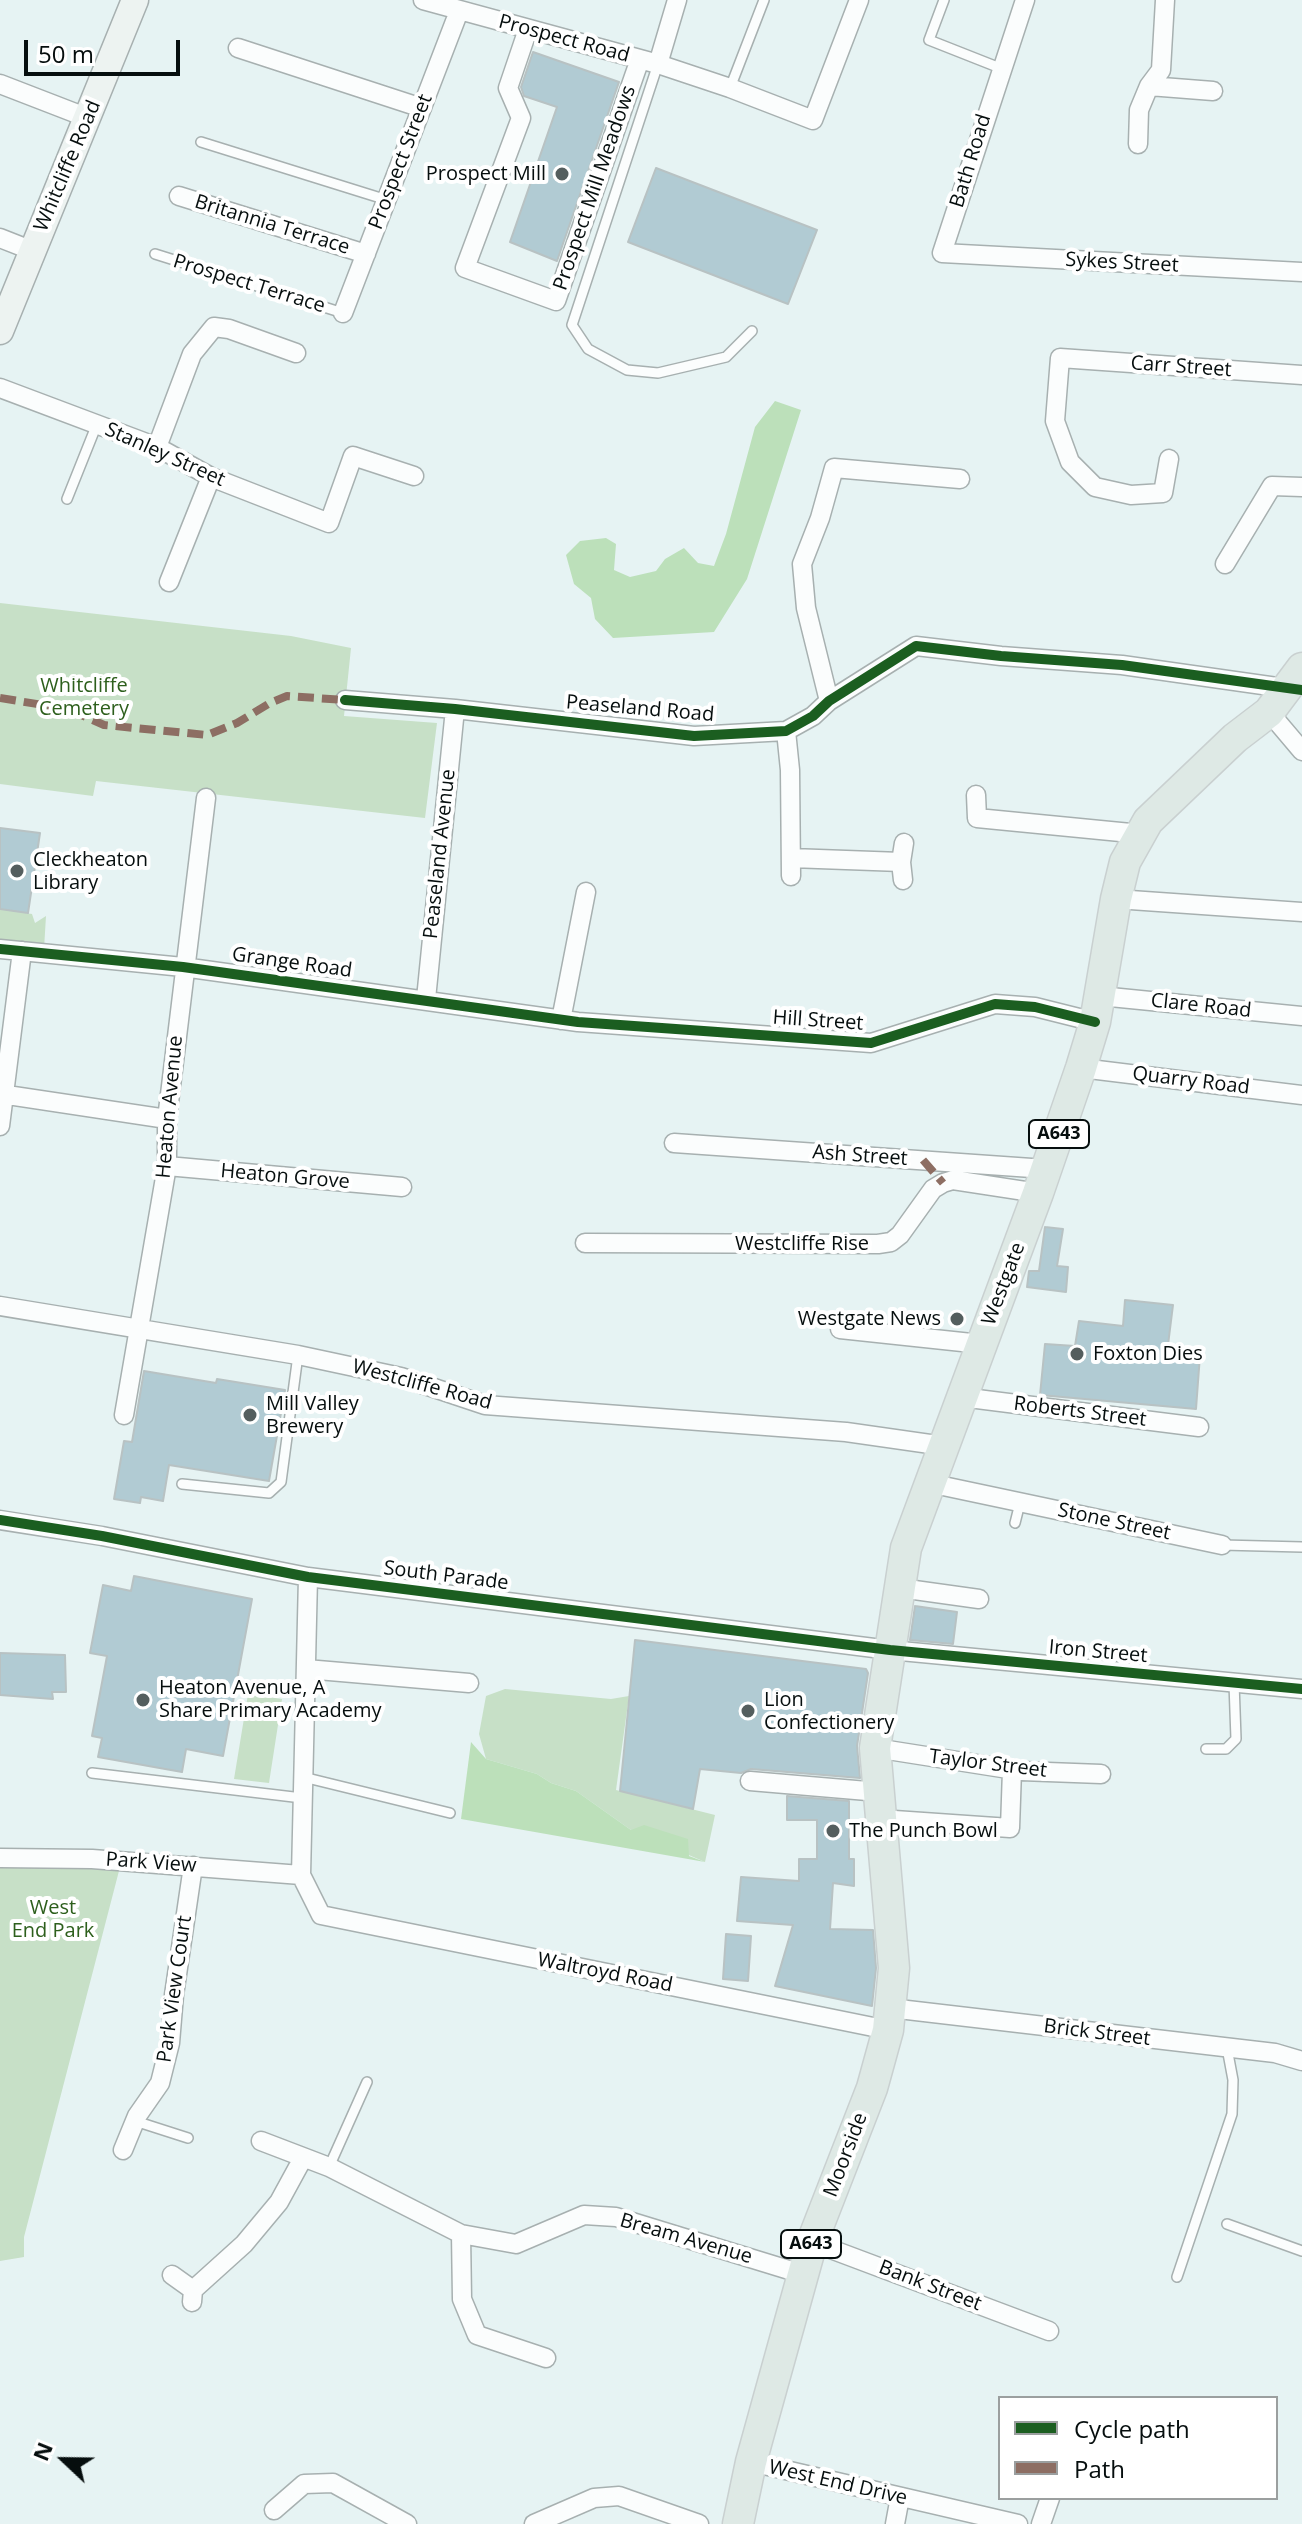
<!DOCTYPE html>
<html>
<head>
<meta charset="utf-8">
<style>
  body { margin:0 }
  #map { position:relative; width:1302px; height:2524px; overflow:hidden; background:#e6f3f3; font-family:"Open Sans",sans-serif }
  canvas { display:block }
  .legend { position:absolute; left:998px; top:2396px; width:280px; height:104px; box-sizing:border-box; background:#fff; border:2px solid #9b9f9f; margin:0; padding:10px 14px; list-style:none; font-size:24px; color:#060e0e }
  .legend li { display:flex; align-items:center; gap:16px; height:40px }
  .legend b { width:40px; border:2px solid #9b9f9f }
  .north { position:absolute; left:24px; top:2420px; width:80px; height:80px; -webkit-text-stroke:6px #fff; paint-order:stroke; rotate:292deg; font-size:22px; font-weight:700; line-height:32px; text-align:center; color:#060e0e }
  .north::after { content:''; display:block; margin:auto; width:28px; height:36px; background:#060e0e; clip-path:polygon(50% 0,100% 100%,50% 72%,0 100%) }
  .scale { position:absolute; left:24px; top:40px; width:156px; height:36px; box-sizing:border-box; border:4px solid #060e0e; border-top:0; padding-left:10px; font-size:24px; line-height:28px; white-space:nowrap; color:#060e0e; -webkit-text-stroke:6px #fff; paint-order:stroke }
</style>
</head>
<body>
<div id="map">
<canvas width="1302" height="2524"></canvas>
<ul class="legend">
<li><b style="height:10px;background:#1b5e20"></b>Cycle path</li>
<li><b style="height:10px;background:#8d6e63"></b>Path</li>
</ul>
<div class="north">N</div>
<div class="scale">50 m</div>
</div>
<script>
const ctx = document.querySelector('canvas').getContext('2d');
ctx.lineJoin = 'round';
function fill(path, color) { ctx.fillStyle = color; ctx.fill(path, 'evenodd'); }
const toPath = rows => new Path2D(rows.map(r => 'M' + r).join(''));
function strokePath(path, color, width, dash) { ctx.strokeStyle = color; ctx.lineWidth = width; ctx.lineCap = dash ? 'butt' : 'round'; ctx.setLineDash(dash || []); ctx.stroke(path); }
function label(font, color, halo, rows, align = 'center') {
  ctx.font = font + ' "Open Sans",sans-serif'; ctx.lineWidth = 8; ctx.setLineDash([]); ctx.textBaseline = 'middle'; ctx.strokeStyle = halo; ctx.fillStyle = color; for (const [text, x, y, turn = 0] of rows) {
    ctx.save(); ctx.translate(x, y); ctx.rotate((+turn || 0) * Math.PI / 180); ctx.textAlign = isNaN(turn) ? turn : align; if (halo) ctx.strokeText(text, 0, 0); ctx.fillText(text, 0, 0); ctx.restore();
  }
}
fill(toPath([
  [0,603,291,636,351,648,344,716,437,723,425,818,96,781,93,796,0,784],
  [0,909,32,914,35,923,46,916,44,949,0,944],
  [505,1689,611,1699,629,1696,616,1790,715,1815,705,1862,631,1830,576,1791,551,1783,537,1774,486,1759,479,1734,486,1696],
  [248,1694,282,1699,269,1783,234,1779],
  [120,1867,24,2237,24,2257,0,2261,0,1868]
]), '#c7e0c7');
fill(toPath([
  [775,401,801,410,747,579,714,632,613,638,595,619,591,598,574,584,566,555,580,541,606,538,616,544,614,570,630,577,656,571,665,559,684,548,698,563,714,566,726,534,755,427],
  [471,1742,486,1759,537,1774,551,1783,576,1791,631,1830,644,1825,688,1839,689,1856,705,1862,461,1819]
]), '#bce0ba');
const building = toPath([
  [533,52,619,82,557,261,510,242,557,107,524,96,521,87,533,52],
  [656,168,817,230,788,304,628,242,656,168],
  [0,828,40,833,28,913,0,909,0,828],
  [1045,1227,1063,1229,1057,1266,1068,1267,1066,1292,1027,1287,1029,1271,1039,1271,1045,1227],
  [1125,1300,1173,1305,1167,1353,1200,1355,1196,1409,1040,1395,1045,1344,1075,1346,1079,1321,1123,1326,1125,1300],
  [144,1371,216,1383,217,1379,285,1390,269,1481,169,1465,163,1501,141,1497,140,1503,114,1499,124,1441,132,1442,144,1371],
  [134,1576,252,1599,223,1756,186,1749,182,1772,98,1757,102,1738,92,1736,107,1656,90,1653,103,1585,131,1591,134,1576],
  [915,1606,957,1612,953,1644,910,1640,915,1606],
  [635,1640,866,1669,868,1673,857,1746,860,1778,751,1769,741,1773,700,1769,693,1809,620,1791,635,1640],
  [0,1653,65,1655,66,1692,52,1692,53,1699,0,1695,0,1653],
  [787,1796,849,1801,849,1859,854,1859,854,1886,833,1883,830,1929,873,1930,876,1968,872,2006,775,1986,793,1925,737,1921,741,1877,799,1881,799,1859,817,1859,817,1820,787,1820,787,1796],
  [726,1934,751,1936,748,1981,723,1979,726,1934]
]);
fill(building, '#b1cbd3');
strokePath(building, '#b8c2c3', 2);
const lane = toPath([
  [944,0,929,40,1000,68],
  [658,64,572,325,588,349,627,370,658,373,726,357,752,331],
  [730,88,764,0],
  [201,142,387,200],
  [155,254,343,313],
  [67,499,97,424],
  [182,1484,269,1493,281,1482,298,1355],
  [1015,1523,1020,1503],
  [1222,1545,1302,1547],
  [1206,1749,1226,1749,1236,1739,1234,1683],
  [92,1773,302,1798],
  [303,1777,450,1813],
  [135,2121,188,2138],
  [329,2167,367,2082],
  [1227,2224,1302,2251],
  [1177,2277,1232,2114,1233,2080,1227,2048]
]);
const street = toPath([
  [423,0,658,64,730,88,813,120,859,0],
  [1025,0,942,253,1302,272],
  [528,29,508,88,521,118,465,268,556,301,640,59],
  [238,48,422,108],
  [658,64,677,0],
  [0,84,88,118],
  [1149,86,1213,91],
  [1138,144,1139,110,1149,86,1161,70,1165,0],
  [179,196,366,254],
  [0,238,33,251],
  [343,313,459,11],
  [0,388,157,447,211,477,329,523,353,456,414,476],
  [157,447,192,354,214,327,229,329,296,353],
  [1169,459,1163,493,1131,495,1095,487,1070,462,1055,421,1060,358,1302,375],
  [1225,564,1272,486,1302,487],
  [169,582,211,477],
  [345,700,455,709,694,736,786,731,813,716,829,701,916,646,1001,656,1122,665,1291,689],
  [829,701,806,608,802,564,820,518,834,468,960,479],
  [1269,712,1302,751],
  [786,731,790,770,791,876],
  [976,795,977,818,1141,834],
  [791,858,901,862],
  [903,880,901,862,904,843],
  [1116,899,1302,912],
  [0,949,183,967,578,1022,871,1043,995,1004,1035,1007,1095,1022],
  [1100,996,1302,1016],
  [426,999,455,709],
  [561,1020,586,892],
  [1081,1068,1302,1095],
  [0,1094,167,1119],
  [0,1126,22,951],
  [674,1143,1046,1169],
  [167,1166,402,1187],
  [585,1243,878,1244,891,1242,900,1235,933,1189,943,1183,953,1180,1038,1193],
  [0,1306,298,1355,401,1377,485,1405,846,1432,944,1446],
  [840,1329,981,1344],
  [961,1397,1199,1427],
  [124,1415,167,1166,167,1119,206,798],
  [929,1483,1222,1545],
  [0,1520,102,1536,308,1577,890,1650,1302,1689],
  [308,1577,301,1875,321,1915,888,2030],
  [900,1588,979,1599],
  [306,1669,469,1683],
  [875,1748,1021,1771,1101,1774],
  [750,1781,879,1792],
  [880,1819,1010,1828,1012,1770],
  [0,1858,92,1859,301,1875],
  [890,2008,1275,2053,1302,2061],
  [261,2141,329,2167,461,2234,516,2244,584,2215,616,2217,802,2274],
  [123,2150,137,2116,160,2083,170,2043,174,1995,193,1866],
  [461,2234,462,2299,477,2335,546,2358],
  [812,2242,1049,2331],
  [172,2275,193,2290],
  [192,2302,193,2290,244,2244,279,2202,303,2158],
  [751,2462,1018,2524],
  [274,2510,304,2484,333,2483,407,2524],
  [534,2524,594,2498,619,2496,699,2524],
  [895,2524,900,2497],
  [1041,2524,1050,2498]
]);
const secondary = toPath([
  [0,331,135,0]
]);
const primary = toPath([
  [738,2524,751,2462,812,2242,872,2088,888,2030,894,1968,875,1748,906,1548,1038,1193,1081,1068,1095,1022,1116,899,1125,862,1148,821,1235,738,1269,712,1302,668]
]);
strokePath(lane, '#a7b0b0', 12);
strokePath(street, '#a7b0b0', 21);
strokePath(secondary, '#a7b0b0', 29);
strokePath(primary, '#c9d0d0', 33);
strokePath(lane, '#fbfdfd', 9);
strokePath(street, '#fbfdfd', 18);
strokePath(secondary, '#edf3f1', 26);
strokePath(primary, '#dee9e5', 30);
strokePath(toPath([
  [0,698,68,709,104,725,207,735,237,723,270,703,287,696,345,700],
  [923,1160,943,1183]
]), '#8d6e63', 8, [16, 8]);
strokePath(toPath([
  [345,700,455,709,694,736,786,731,813,716,829,701,916,646,1001,656,1122,665,1302,690],
  [0,949,183,967,578,1022,871,1043,995,1004,1035,1007,1095,1022],
  [0,1520,102,1536,308,1577,890,1650,1302,1689]
]), '#1b5e20', 10);
for (const [x, y, r, color] of [
  [562,174,8,"#545e5e"],
  [17,871,8,"#545e5e"],
  [957,1319,8,"#545e5e"],
  [1077,1354,8,"#545e5e"],
  [250,1415,8,"#545e5e"],
  [143,1700,8,"#545e5e"],
  [748,1711,8,"#545e5e"],
  [833,1831,8,"#545e5e"]
]) { const dot = new Path2D(); dot.arc(x, y, r, 0, 2 * Math.PI); ctx.fillStyle = color; ctx.fill(dot); strokePath(dot, '#fff', 3); }
for (const [x, y, w] of [
  [1059,1134,60],
  [811,2244,60]
]) { const box = new Path2D(); box.roundRect(x - w / 2, y - 14, w, 28, 6); ctx.fillStyle = '#fff'; ctx.fill(box); strokePath(box, '#060e0e', 2); }
label('bold 18px', '#060e0e', null, [
  ["A643",1059,1134],
  ["A643",811,2244]
]);
label('20px', '#060e0e', '#fff', [
  ["Prospect Road",564,39,15],
  ["Bath Road",971,161,-73],
  ["Prospect Street",401,162,-69],
  ["Whitcliffe Road",68,166,-67],
  ["Prospect Mill Meadows",595,188,-71],
  ["Britannia Terrace",272,225,17],
  ["Sykes Street",1122,263,3],
  ["Prospect Terrace",249,284,17],
  ["Carr Street",1181,367,4],
  ["Stanley Street",165,455,24],
  ["Peaseland Road",640,709,5],
  ["Peaseland Avenue",440,854,-84],
  ["Grange Road",292,963,8],
  ["Clare Road",1201,1006,6],
  ["Hill Street",818,1021,4],
  ["Quarry Road",1191,1081,7],
  ["Heaton Avenue",170,1107,-85],
  ["Ash Street",860,1156,4],
  ["Heaton Grove",285,1177,5],
  ["Westcliffe Rise",802,1244],
  ["Westgate",1004,1284,-69],
  ["Westcliffe Road",422,1385,15],
  ["Roberts Street",1080,1412,7],
  ["Stone Street",1114,1522,12],
  ["South Parade",446,1576,7],
  ["Iron Street",1098,1652,5],
  ["Taylor Street",988,1764,7],
  ["Park View",151,1863,4],
  ["Waltroyd Road",605,1973,11],
  ["Park View Court",175,1989,-82],
  ["Brick Street",1097,2033,7],
  ["Moorside",846,2155,-69],
  ["Bream Avenue",686,2239,16],
  ["Bank Street",930,2286,21],
  ["West End Drive",838,2483,13]
]);
label('20px', '#060e0e', '#fff', [
  ["Prospect Mill",546,174,"right"],
  ["Cleckheaton",33,860],
  ["Library",33,883],
  ["Westgate News",941,1319,"right"],
  ["Foxton Dies",1093,1354],
  ["Mill Valley",266,1404],
  ["Brewery",266,1427],
  ["Heaton Avenue, A",159,1688],
  ["Share Primary Academy",159,1711],
  ["Lion",764,1700],
  ["Confectionery",764,1723],
  ["The Punch Bowl",849,1831]
], 'left');
label('20px', '#2d5f1c', '#fff', [
  ["Whitcliffe",84,686],
  ["Cemetery",84,709],
  ["West",53,1908],
  ["End Park",53,1931]
]);
</script>
</body>
</html>
